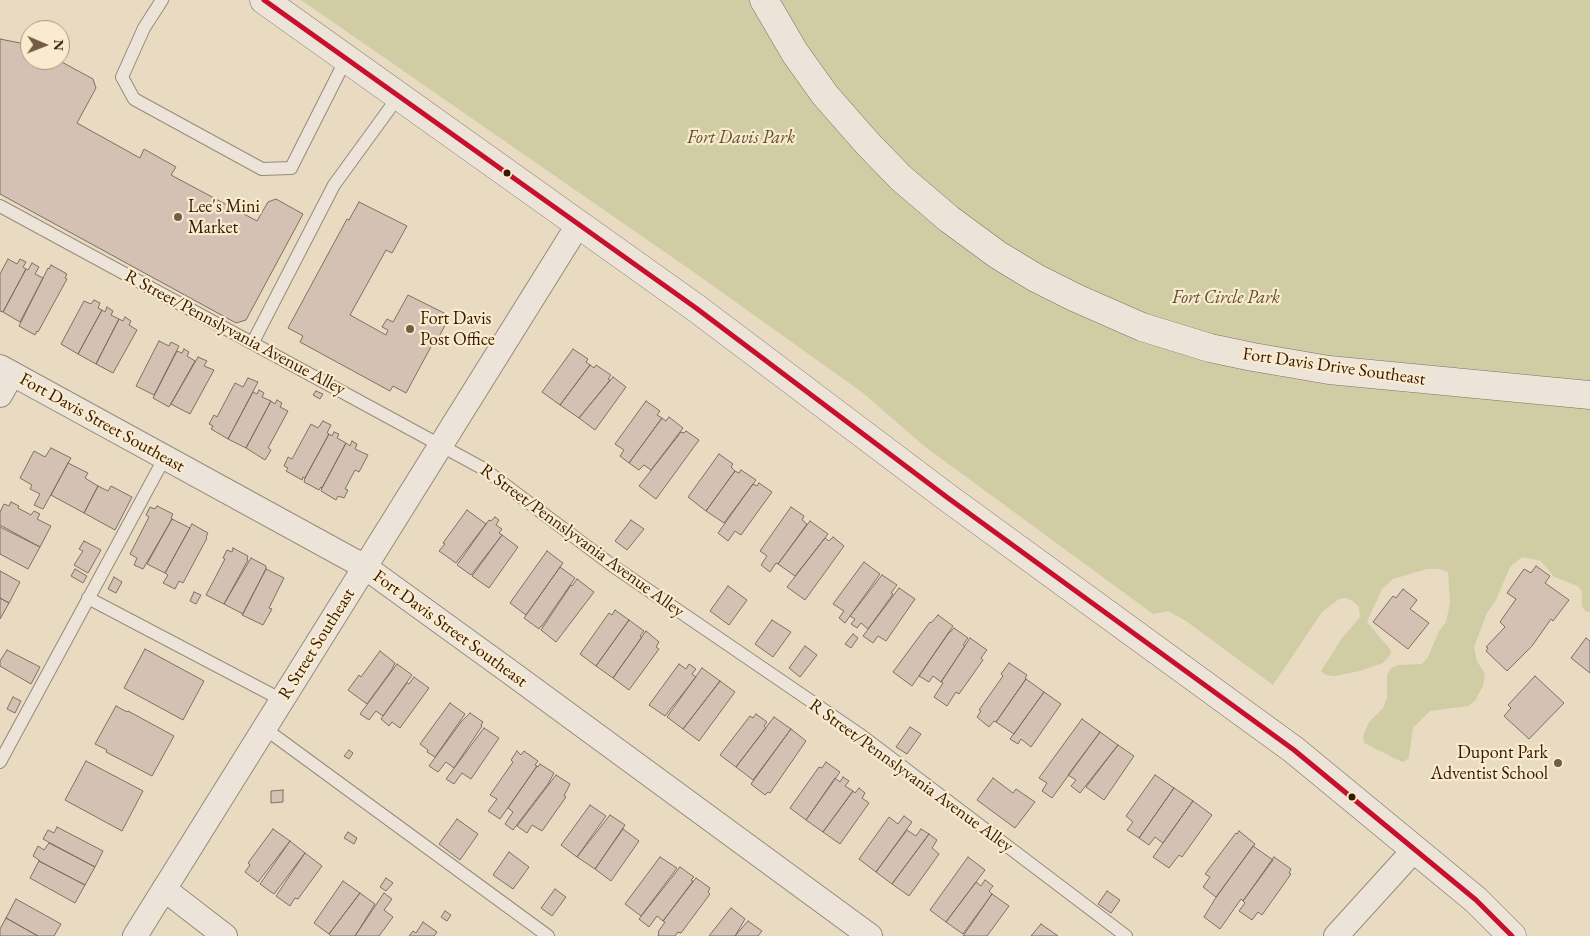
<!DOCTYPE html>
<html>
<head>
<meta charset="utf-8">
<style>
  body { margin:0 }
  #map { position:relative; width:1590px; height:936px; overflow:hidden; background:#e9dbc2; font-family:"EB Garamond",serif }
  canvas { display:block }
  .north { position:absolute; left:20px; top:20px; width:50px; height:50px; box-sizing:border-box; background:#faeace; border:1px solid #ab977c; border-radius:50%; rotate:91deg; font-size:14px; font-weight:700; line-height:20px; text-align:center; color:#341b00 }
  .north::after { content:''; display:block; margin:auto; width:18px; height:22px; background:#735e44; clip-path:polygon(50% 0,100% 100%,50% 72%,0 100%) }
</style>
</head>
<body>
<div id="map">
<canvas width="1590" height="936"></canvas>
<div class="north">N</div>
</div>
<script>
const ctx = document.querySelector('canvas').getContext('2d');
ctx.lineJoin = 'round';
function fill(path, color) { ctx.fillStyle = color; ctx.fill(path, 'evenodd'); }
const toPath = rows => new Path2D(rows.map(r => 'M' + r).join(''));
function strokePath(path, color, width, dash) { ctx.strokeStyle = color; ctx.lineWidth = width; ctx.lineCap = dash ? 'butt' : 'round'; ctx.setLineDash(dash || []); ctx.stroke(path); }
function label(font, color, halo, rows, align = 'center') {
  ctx.font = font + ' "EB Garamond",serif'; ctx.lineWidth = 4.5; ctx.setLineDash([]); ctx.textBaseline = 'middle'; ctx.strokeStyle = halo; ctx.fillStyle = color; for (const [text, x, y, turn = 0] of rows) {
    ctx.save(); ctx.translate(x, y); ctx.rotate((+turn || 0) * Math.PI / 180); ctx.textAlign = isNaN(turn) ? turn : align; if (halo) ctx.strokeText(text, 0, 0); ctx.fillText(text, 0, 0); ctx.restore();
  }
}
fill(toPath([
  [301,0,1590,0,1590,612,1585,611,1582,606,1582,592,1578,586,1554,577,1541,561,1522,557,1510,567,1496,600,1487,613,1474,647,1477,661,1485,674,1483,686,1475,701,1468,706,1430,711,1413,728,1409,758,1403,762,1398,760,1364,743,1363,736,1369,722,1383,708,1387,698,1387,675,1391,668,1399,665,1422,664,1428,657,1439,631,1446,622,1450,603,1448,572,1440,569,1427,569,1393,579,1382,589,1367,622,1390,649,1391,654,1383,663,1360,671,1335,676,1325,675,1321,671,1342,638,1360,617,1359,607,1354,602,1346,598,1339,599,1322,612,1273,685,1186,621,1168,611,1153,614,924,446,863,393,695,273]
]), '#d0cda5');
const building = toPath([
  [0,39,30,45,30,60,58,60,93,79,96,88,77,123,140,158,144,149,176,167,171,175,257,221,268,202,276,199,303,214,246,320,236,323,0,194,0,39],
  [359,202,407,226,392,253,386,250,350,315,386,335,388,330,382,327,387,319,393,322,408,295,450,316,435,344,433,343,406,393,393,386,390,391,300,342,303,336,288,328,347,219,349,220,359,202],
  [8,259,17,264,20,259,26,262,23,267,26,269,3,312,0,311,0,274,8,259],
  [32,263,39,267,35,274,43,278,20,322,3,312,26,269,28,270,32,263],
  [51,265,67,274,65,278,67,279,38,332,37,331,35,335,19,326,48,268,49,269,51,265],
  [94,300,100,303,98,308,102,310,78,354,61,344,84,301,91,304,94,300],
  [107,307,113,311,111,315,119,319,96,364,78,354,102,310,105,312,107,307],
  [125,317,131,321,129,325,137,330,113,373,96,364,119,319,123,321,125,317],
  [159,341,169,346,171,342,179,346,154,395,136,386,159,341],
  [184,349,189,352,187,356,195,361,169,407,153,398,177,351,182,353,184,349],
  [573,349,588,359,586,362,590,365,560,405,542,392,573,349],
  [198,357,207,361,204,366,214,370,190,414,171,404,198,357],
  [590,365,594,368,596,365,611,375,608,379,610,380,579,418,560,405,590,365],
  [613,377,626,387,595,430,579,418,613,377],
  [248,378,258,382,228,439,211,429,213,426,209,424,214,415,217,417,235,383,243,387,248,378],
  [259,390,264,393,262,397,271,401,246,448,228,439,253,392,257,394,259,390],
  [316,391,323,394,320,399,313,395,316,391],
  [277,400,282,403,280,407,288,411,268,448,271,450,265,460,246,448,271,401,275,404,277,400],
  [646,401,660,411,657,415,662,418,629,463,620,456,624,450,615,444,646,401],
  [669,417,683,428,651,470,644,465,639,470,629,463,662,418,666,421,669,417],
  [323,421,331,425,327,433,329,434,305,478,303,477,302,480,286,471,288,468,284,466,288,457,292,459,311,424,318,428,323,421],
  [686,431,699,440,656,499,639,486,681,432,684,433,686,431],
  [334,432,339,434,337,438,346,443,322,488,321,487,319,490,304,482,305,478,329,434,332,436,334,432],
  [352,441,357,444,355,449,368,455,359,472,355,470,345,489,348,490,344,498,338,496,336,500,321,491,322,488,346,443,350,446,352,441],
  [51,448,71,458,43,509,34,505,40,494,30,489,32,485,20,478,34,451,45,457,51,448],
  [719,454,733,464,731,467,735,471,706,511,688,497,719,454],
  [68,463,88,473,85,478,98,486,84,513,51,495,68,463],
  [741,470,756,480,724,523,706,511,735,471,739,473,741,470],
  [759,483,772,492,741,535,735,531,728,541,718,533,753,484,757,486,759,483],
  [98,486,108,491,111,486,132,497,115,530,84,513,98,486],
  [11,502,19,506,18,508,31,515,34,511,40,514,37,519,51,526,40,547,0,525,0,512,4,504,9,506,11,502],
  [157,506,173,514,171,518,172,519,143,569,134,565,137,558,130,554,149,517,146,515,150,507,155,509,157,506],
  [791,507,804,516,802,520,807,524,778,564,776,563,770,572,761,565,767,556,760,551,791,507],
  [467,510,486,524,456,563,439,551,445,544,443,543,467,510],
  [495,517,499,520,496,525,502,529,499,533,502,535,471,575,457,565,489,520,491,521,495,517],
  [172,519,190,528,165,573,147,564,172,519],
  [631,520,644,529,627,550,615,541,631,520],
  [810,521,828,534,795,576,778,564,810,521],
  [192,524,208,533,206,537,207,538,183,583,179,581,175,589,163,583,168,575,165,573,192,524],
  [0,527,40,547,28,569,0,554,0,527],
  [502,535,518,547,489,588,472,576,502,535],
  [833,537,844,546,805,600,787,587,825,538,829,541,833,537],
  [84,541,101,550,88,573,74,565,83,551,79,549,84,541],
  [233,548,248,556,247,560,248,560,224,604,206,595,225,559,223,558,227,550,232,552,233,548],
  [547,551,563,563,526,615,510,603,547,551],
  [251,558,266,566,266,569,243,614,224,604,251,558],
  [864,562,880,574,845,623,839,618,844,611,833,604,864,562],
  [1536,566,1550,576,1545,583,1569,600,1553,621,1551,619,1532,646,1507,671,1486,651,1488,648,1486,647,1505,627,1500,622,1516,599,1507,593,1524,569,1531,573,1536,566],
  [560,567,575,578,542,626,541,626,539,629,524,618,560,567],
  [75,569,87,576,83,583,71,576,75,569],
  [266,569,284,578,269,608,272,609,263,625,242,615,266,569],
  [0,571,20,582,9,603,0,598,0,571],
  [882,575,897,585,891,593,893,594,868,629,861,623,857,628,851,624,855,619,850,616,882,575],
  [114,577,122,582,116,593,108,589,114,577],
  [577,579,594,592,556,642,541,630,571,585,572,586,577,579],
  [728,586,747,600,729,625,710,611,728,586],
  [899,588,915,599,886,641,878,636,873,643,863,636,899,588],
  [1403,589,1417,600,1410,609,1429,623,1408,649,1373,622,1393,596,1396,598,1403,589],
  [194,592,201,595,196,604,190,601,194,592],
  [0,598,9,603,0,619,0,598],
  [615,610,629,620,596,666,580,654,609,613,612,615,615,610],
  [938,615,953,626,912,686,893,672,930,622,931,623,938,615],
  [629,620,644,631,640,636,642,637,613,678,596,666,629,620],
  [772,620,791,632,773,657,755,644,772,620],
  [954,628,968,638,963,645,965,646,941,682,933,676,929,682,919,676,948,634,954,628],
  [646,631,659,642,656,647,659,649,629,690,613,678,646,631],
  [853,634,858,638,851,648,845,644,853,634],
  [970,638,987,650,981,658,983,660,959,694,956,692,947,706,934,697,943,683,941,682,970,638],
  [1586,638,1590,641,1590,673,1571,658,1586,638],
  [805,646,817,655,800,677,789,668,805,646],
  [145,649,204,681,183,720,124,688,145,649],
  [7,650,40,667,31,684,0,666,0,661,7,650],
  [380,651,395,663,391,671,367,704,348,690,359,675,361,677,380,651],
  [1009,663,1027,675,1025,678,1026,679,996,722,994,721,989,727,977,717,981,711,979,710,1003,676,1001,674,1009,663],
  [397,664,412,675,383,716,376,711,369,720,360,714,397,664],
  [679,664,686,669,689,664,696,669,692,674,696,677,665,716,649,705,679,664],
  [702,668,720,681,683,729,667,717,702,668],
  [1535,676,1564,703,1529,739,1504,716,1511,708,1508,705,1535,676],
  [414,677,429,688,400,728,392,722,389,726,381,719,407,683,409,684,414,677],
  [1026,679,1044,692,1014,734,996,722,1026,679],
  [720,681,735,692,699,741,683,729,720,681],
  [1044,692,1061,704,1031,747,1021,739,1018,744,1010,739,1044,692],
  [13,697,21,701,15,713,7,709,13,697],
  [450,703,465,714,435,757,427,752,428,750,420,744,450,703],
  [116,706,127,712,128,711,174,736,152,776,106,752,107,750,95,744,116,706],
  [470,713,483,722,481,725,482,726,454,768,446,762,438,772,429,766,461,722,470,713],
  [756,714,767,722,764,726,766,728,736,767,720,755,750,716,753,718,756,714],
  [774,717,791,729,753,780,736,767,774,717],
  [1082,719,1100,732,1052,798,1042,791,1047,783,1039,778,1082,719],
  [910,727,921,734,907,754,896,747,910,727],
  [484,728,499,738,471,779,462,773,454,784,446,779,484,728],
  [791,729,806,741,770,793,768,792,765,795,751,784,791,729],
  [1100,732,1118,745,1080,793,1071,786,1076,780,1068,775,1100,732],
  [1118,745,1134,756,1104,800,1086,787,1118,745],
  [349,750,353,753,349,759,344,756,349,750],
  [517,751,521,755,524,751,538,761,535,765,537,766,500,819,488,811,497,799,490,795,513,762,511,760,517,751],
  [86,761,143,791,122,831,65,800,86,761],
  [826,762,840,772,806,820,790,808,819,767,822,768,826,762],
  [540,764,554,773,548,784,513,830,505,824,513,812,508,808,537,766,538,767,540,764],
  [556,775,570,784,564,796,566,797,542,831,532,825,527,833,517,826,556,775],
  [1155,775,1174,788,1139,838,1127,830,1133,822,1126,816,1155,775],
  [843,777,849,781,845,786,853,791,823,832,806,820,835,778,840,782,843,777],
  [993,778,1013,793,1016,789,1035,802,1015,828,977,800,993,778],
  [859,788,865,793,862,798,869,803,840,844,823,832,853,791,855,793,859,788],
  [1174,788,1193,801,1163,843,1155,837,1149,845,1139,838,1174,788],
  [283,790,283,802,271,803,271,791,283,790],
  [1193,801,1212,815,1182,857,1179,855,1169,868,1153,857,1193,801],
  [590,805,606,816,577,857,561,845,590,805],
  [610,815,625,825,595,869,577,857,610,815],
  [904,816,912,822,876,872,859,859,889,817,898,824,904,816],
  [457,819,478,834,460,860,439,844,457,819],
  [57,827,103,851,95,867,43,839,48,830,54,833,57,827],
  [273,829,290,841,258,882,245,872,250,865,248,863,273,829],
  [623,829,639,841,611,881,595,869,623,829],
  [921,829,929,834,892,884,876,872,907,830,916,836,921,829],
  [1239,831,1255,844,1216,897,1203,887,1210,877,1205,874,1236,833,1237,834,1239,831],
  [348,832,357,838,354,844,344,838,348,832],
  [929,834,937,840,932,848,939,854,909,896,892,884,929,834],
  [290,841,305,853,274,894,260,884,290,841],
  [49,843,95,867,85,885,39,861,39,860,33,856,38,846,44,850,49,843],
  [1253,846,1273,860,1243,901,1241,899,1220,929,1204,917,1215,899,1253,846],
  [509,852,529,867,513,889,493,875,509,852],
  [305,853,322,866,298,899,295,898,290,906,276,896,305,853],
  [660,857,677,868,641,916,625,904,660,857],
  [968,857,985,870,946,922,930,910,968,857],
  [1274,857,1291,869,1289,873,1291,874,1262,915,1258,912,1252,920,1239,911,1245,903,1243,901,1274,857],
  [39,861,85,885,75,903,30,878,39,861],
  [680,867,694,877,691,880,693,881,663,921,657,916,649,927,639,919,680,867],
  [386,878,393,883,386,891,380,887,386,878],
  [696,878,710,888,708,892,710,894,681,933,678,932,675,936,658,936,659,933,658,932,665,922,663,921,696,878],
  [985,880,993,886,989,891,992,894,963,934,946,922,976,882,981,886,985,880],
  [343,881,360,893,329,934,314,923,343,881],
  [555,889,566,897,552,916,541,908,555,889],
  [1107,891,1120,900,1111,913,1098,904,1107,891],
  [360,893,375,904,355,936,331,936,329,934,360,893],
  [384,893,392,899,384,910,393,917,379,936,355,936,384,893],
  [992,894,1009,906,987,936,963,936,992,894],
  [16,899,61,924,54,936,38,936,6,918,16,899],
  [731,908,745,919,735,936,709,936,731,908],
  [445,911,451,915,447,921,441,917,445,911],
  [6,918,38,936,0,936,0,929,6,918],
  [748,921,762,931,758,936,735,936,748,921],
  [423,922,437,932,434,936,409,936,413,931,416,933,423,922],
  [1041,924,1058,936,1031,936,1041,924]
]);
fill(building, '#d5c1b3');
strokePath(building, '#7c7161', 1);
const lane = toPath([
  [162,0,144,28,122,77,134,99,262,169,291,168,346,59],
  [0,206,484,469,613,566,862,736,1126,936],
  [253,342,334,185,398,97],
  [88,598,282,700],
  [264,728,548,936],
  [0,762,165,457]
]);
const street = toPath([
  [0,367,365,567,510,672,870,936],
  [0,395,12,374],
  [164,889,225,936],
  [135,936,578,225],
  [1336,936,1415,849]
]);
const secondary = toPath([
  [264,0,696,308,948,498,1294,750,1476,900,1512,936],
  [764,0,795,53,825,95,868,144,901,178,949,219,998,255,1036,278,1076,298,1142,327,1210,348,1253,357,1329,370,1590,395]
]);
strokePath(lane, '#968b7a', 14);
strokePath(street, '#968b7a', 26);
strokePath(secondary, '#7c7161', 29);
strokePath(lane, '#ece4d8', 12);
strokePath(street, '#ece4d8', 24);
strokePath(secondary, '#ece4d8', 28);
strokePath(toPath([
  [264,0,696,308,948,498,1294,750,1476,900,1512,936]
]), '#c8102e', 5);
for (const [x, y, r, color] of [
  [507,173,4.5,"#341b00"],
  [178,217,5,"#735e44"],
  [410,329,5,"#735e44"],
  [1558,763,5,"#735e44"],
  [1352,797,4.5,"#341b00"]
]) { const dot = new Path2D(); dot.arc(x, y, r, 0, 2 * Math.PI); ctx.fillStyle = color; ctx.fill(dot); strokePath(dot, '#faeace', 2); }
label('italic 18px', '#5c4d2b', '#faeace', [
  ["Fort Davis Park",741,138],
  ["Fort Circle Park",1226,298]
]);
label('18px', '#341b00', '#faeace', [
  ["Lee's Mini",188,207],
  ["Market",188,228],
  ["Fort Davis",420,319],
  ["Post Office",420,340],
  ["Dupont Park",1548,753,"right"],
  ["Adventist School",1548,774,"right"]
], 'left');
label('18px', '#341b00', '#faeace', [
  ["R Street/Pennslyvania Avenue Alley",235,333,28],
  ["Fort Davis Drive Southeast",1334,367,8],
  ["Fort Davis Street Southeast",102,423,29],
  ["R Street/Pennslyvania Avenue Alley",582,541,36],
  ["Fort Davis Street Southeast",450,629,36],
  ["R Street Southeast",317,644,-58],
  ["R Street/Pennslyvania Avenue Alley",911,776,36]
]);
</script>
</body>
</html>
